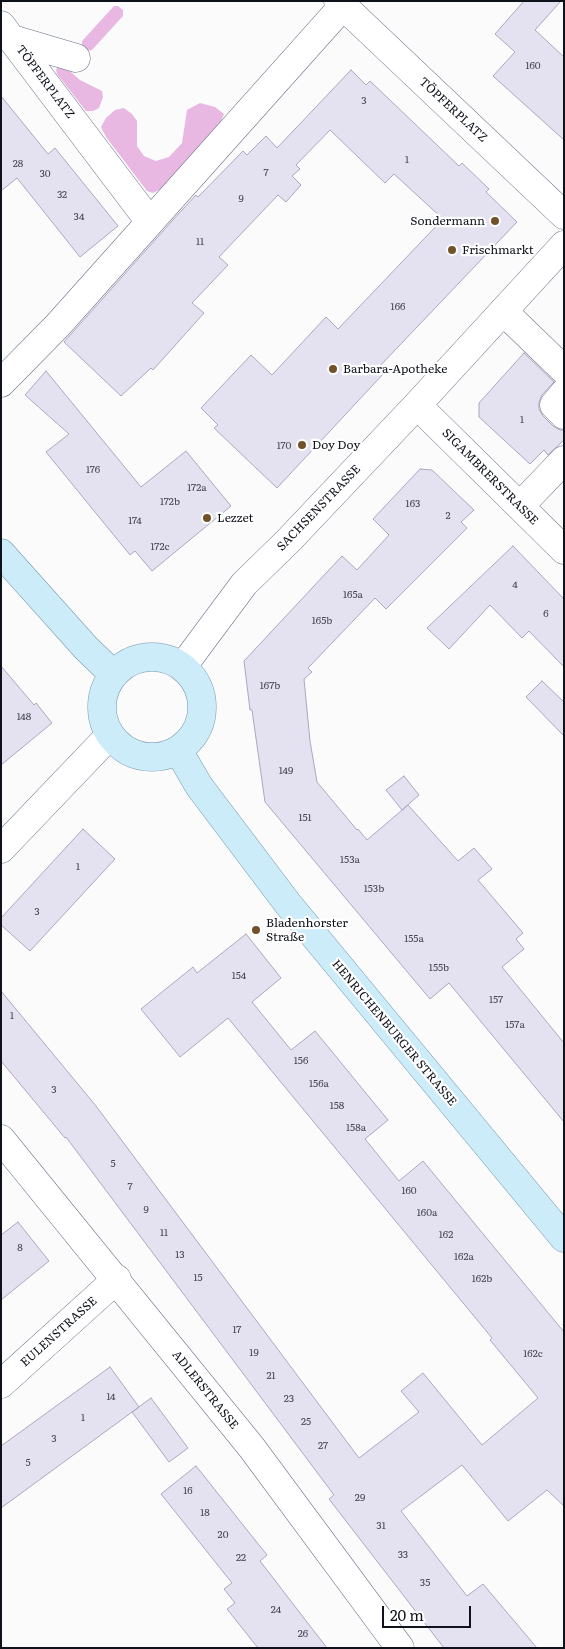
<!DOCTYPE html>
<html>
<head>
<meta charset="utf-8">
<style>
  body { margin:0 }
  #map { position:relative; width:565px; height:1649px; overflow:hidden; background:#fbfbfb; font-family:Literata,serif }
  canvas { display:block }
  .frame { position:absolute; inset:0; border:2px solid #0e121a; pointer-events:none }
  .scale { position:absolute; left:382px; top:1606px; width:89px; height:22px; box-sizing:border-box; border:2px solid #0e121a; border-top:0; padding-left:6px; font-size:15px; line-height:18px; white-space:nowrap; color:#0e121a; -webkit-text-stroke:4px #fff; paint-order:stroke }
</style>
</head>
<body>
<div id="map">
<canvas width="565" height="1649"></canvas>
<div class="frame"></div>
<div class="scale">20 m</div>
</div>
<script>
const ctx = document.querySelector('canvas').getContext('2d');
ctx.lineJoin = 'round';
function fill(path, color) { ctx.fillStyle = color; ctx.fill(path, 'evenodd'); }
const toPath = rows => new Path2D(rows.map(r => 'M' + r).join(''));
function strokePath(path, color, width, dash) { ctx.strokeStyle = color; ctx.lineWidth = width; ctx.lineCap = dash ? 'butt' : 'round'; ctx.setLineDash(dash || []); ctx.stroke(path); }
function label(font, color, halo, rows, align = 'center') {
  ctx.font = font + ' Literata,serif'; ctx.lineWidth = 4.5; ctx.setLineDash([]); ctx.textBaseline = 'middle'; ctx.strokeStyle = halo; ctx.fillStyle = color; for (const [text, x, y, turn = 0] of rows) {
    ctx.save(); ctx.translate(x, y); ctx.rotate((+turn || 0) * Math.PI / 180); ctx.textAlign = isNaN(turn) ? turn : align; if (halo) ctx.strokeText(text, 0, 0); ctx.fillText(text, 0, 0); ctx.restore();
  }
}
fill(toPath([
  [114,6,118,6,123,10,123,16,92,50,86,51,82,47,82,41],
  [58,66,64,66,80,80,102,91,103,97,99,108,93,111,86,111,57,74,56,70],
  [200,103,215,107,224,114,221,121,163,188,153,193,147,191,106,137,101,127,106,118,115,110,124,108,132,114,137,121,137,146,144,156,156,161,169,157,182,143,187,110]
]), '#e8b8e2');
const building = toPath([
  [524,1,561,1,535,30,564,57,564,140,493,76,515,52,495,34,524,1],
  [351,70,366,85,370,81,459,166,462,163,489,189,486,192,517,222,379,367,385,372,277,488,214,428,218,425,201,408,251,355,272,375,326,317,338,329,443,219,394,174,385,183,330,130,296,165,300,169,292,176,301,185,286,202,278,195,219,257,228,265,192,303,204,313,153,370,151,368,121,396,64,342,172,221,196,195,198,197,243,151,247,155,266,136,277,148,351,70],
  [1,96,48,154,55,148,118,226,80,257,17,178,1,191,1,96],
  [524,353,554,382,542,395,539,402,539,409,543,416,553,426,560,430,564,430,564,440,548,455,544,450,530,464,479,417,479,403,524,353],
  [46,371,141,487,186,451,231,506,152,571,135,551,130,555,46,452,69,434,25,395,46,371],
  [420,469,432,470,474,510,461,522,467,528,386,609,375,598,308,668,312,672,304,679,310,741,317,782,357,830,358,829,367,840,408,805,458,861,474,848,492,869,478,880,523,933,516,939,524,949,502,967,564,1043,564,1122,449,983,430,999,265,802,252,710,250,710,244,661,342,556,357,570,389,535,373,519,420,469],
  [513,546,564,599,564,667,529,631,522,638,490,605,449,649,427,628,513,546],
  [1,666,34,705,36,703,52,723,1,765,1,666],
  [542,681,564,702,564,736,526,697,542,681],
  [404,776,419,795,402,810,386,790,404,776],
  [83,829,115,859,30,951,1,925,1,918,83,829],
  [246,934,281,978,252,1002,291,1050,315,1031,388,1120,365,1139,399,1181,423,1161,564,1332,564,1506,547,1490,508,1521,462,1465,401,1511,467,1596,483,1584,537,1648,444,1648,329,1499,334,1495,66,1137,65,1138,1,1061,1,991,96,1106,359,1458,419,1412,401,1391,423,1373,482,1445,538,1398,490,1340,492,1338,228,1018,180,1057,141,1009,193,967,197,973,246,934],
  [18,1222,49,1261,1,1300,1,1235,18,1222],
  [110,1367,139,1407,1,1508,1,1446,110,1367],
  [151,1398,188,1448,169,1462,132,1412,151,1398],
  [196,1466,267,1555,260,1561,327,1648,258,1648,227,1609,235,1603,224,1589,232,1583,161,1494,196,1466]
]);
fill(building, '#e4e1f1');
strokePath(building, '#aca7bf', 1);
const minor = toPath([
  [338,1,564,215],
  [1,25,150,222],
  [12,39,76,58],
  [503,311,564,370],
  [1,383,58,325,343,6],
  [564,393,554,405,564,415],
  [417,405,564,550],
  [520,506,564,460],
  [183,666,244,584,289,540,417,405,564,245],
  [1,849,110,735],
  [1,1139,252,1448,400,1648],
  [1,1384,117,1279]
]);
const major = toPath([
  [1,553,86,648,114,675],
  '102 707a50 50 0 1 1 100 0a50 50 0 1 1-100 0Z',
  [178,750,199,786,288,904,564,1238]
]);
strokePath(minor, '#667186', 29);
strokePath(major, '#7497aa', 29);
strokePath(minor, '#fff', 28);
strokePath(major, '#cdecfa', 28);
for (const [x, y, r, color] of [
  [495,221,5,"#715228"],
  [452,250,5,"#715228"],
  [333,369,5,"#715228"],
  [302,445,5,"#715228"],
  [207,518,5,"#715228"],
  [256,930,5,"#715228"]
]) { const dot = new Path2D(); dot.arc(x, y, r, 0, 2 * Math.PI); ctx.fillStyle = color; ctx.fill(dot); strokePath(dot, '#fff', 2); }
label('10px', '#444650', null, [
  ["160",533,66],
  ["3",364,101],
  ["1",407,160],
  ["28",18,164],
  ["7",266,173],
  ["30",45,174],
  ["32",62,195],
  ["9",241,199],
  ["34",79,217],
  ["11",200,242],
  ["166",398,307],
  ["1",522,420],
  ["170",284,446],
  ["176",93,470],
  ["172a",197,488],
  ["172b",170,502],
  ["163",413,504],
  ["2",448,516],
  ["174",135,521],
  ["172c",160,547],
  ["4",515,585],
  ["165a",353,595],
  ["6",546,614],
  ["165b",322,621],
  ["167b",270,686],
  ["148",24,717],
  ["149",286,771],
  ["151",305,818],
  ["153a",350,860],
  ["1",78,867],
  ["153b",374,889],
  ["3",37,912],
  ["155a",414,939],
  ["155b",439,968],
  ["154",239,976],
  ["157",496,1000],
  ["1",12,1016],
  ["157a",515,1025],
  ["156",301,1061],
  ["156a",319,1084],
  ["3",54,1090],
  ["158",337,1106],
  ["158a",356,1128],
  ["5",113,1164],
  ["7",130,1187],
  ["160",409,1191],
  ["9",146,1210],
  ["160a",427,1213],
  ["11",164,1233],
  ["162",446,1235],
  ["8",20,1248],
  ["13",180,1255],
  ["162a",464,1257],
  ["15",198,1278],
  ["162b",482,1279],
  ["17",237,1330],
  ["19",254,1353],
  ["162c",533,1354],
  ["21",271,1376],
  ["14",111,1397],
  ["23",289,1399],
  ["1",83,1418],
  ["25",306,1422],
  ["3",54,1439],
  ["27",323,1446],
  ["5",28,1463],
  ["16",188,1491],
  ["29",360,1498],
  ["18",205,1513],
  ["31",381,1526],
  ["20",223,1535],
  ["33",403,1555],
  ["22",241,1558],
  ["35",425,1583],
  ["24",276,1610],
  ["26",303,1634]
]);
label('12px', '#0e121a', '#fff', [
  ["TÖPFERPLATZ",45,82,53],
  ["TÖPFERPLATZ",453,110,43],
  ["SIGAMBRERSTRASSE",490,477,45],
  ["SACHSENSTRASSE",319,508,-46],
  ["HENRICHENBURGER STRASSE",394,1033,50],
  ["EULENSTRASSE",59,1332,-42],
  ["ADLERSTRASSE",205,1390,51]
]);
label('12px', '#0e121a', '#fff', [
  ["Sondermann",485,221,"right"],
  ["Frischmarkt",462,250],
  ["Barbara-Apotheke",343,369],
  ["Doy Doy",312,445],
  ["Lezzet",217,518],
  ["Bladenhorster",266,923],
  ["Straße",266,937]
], 'left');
</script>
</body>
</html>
